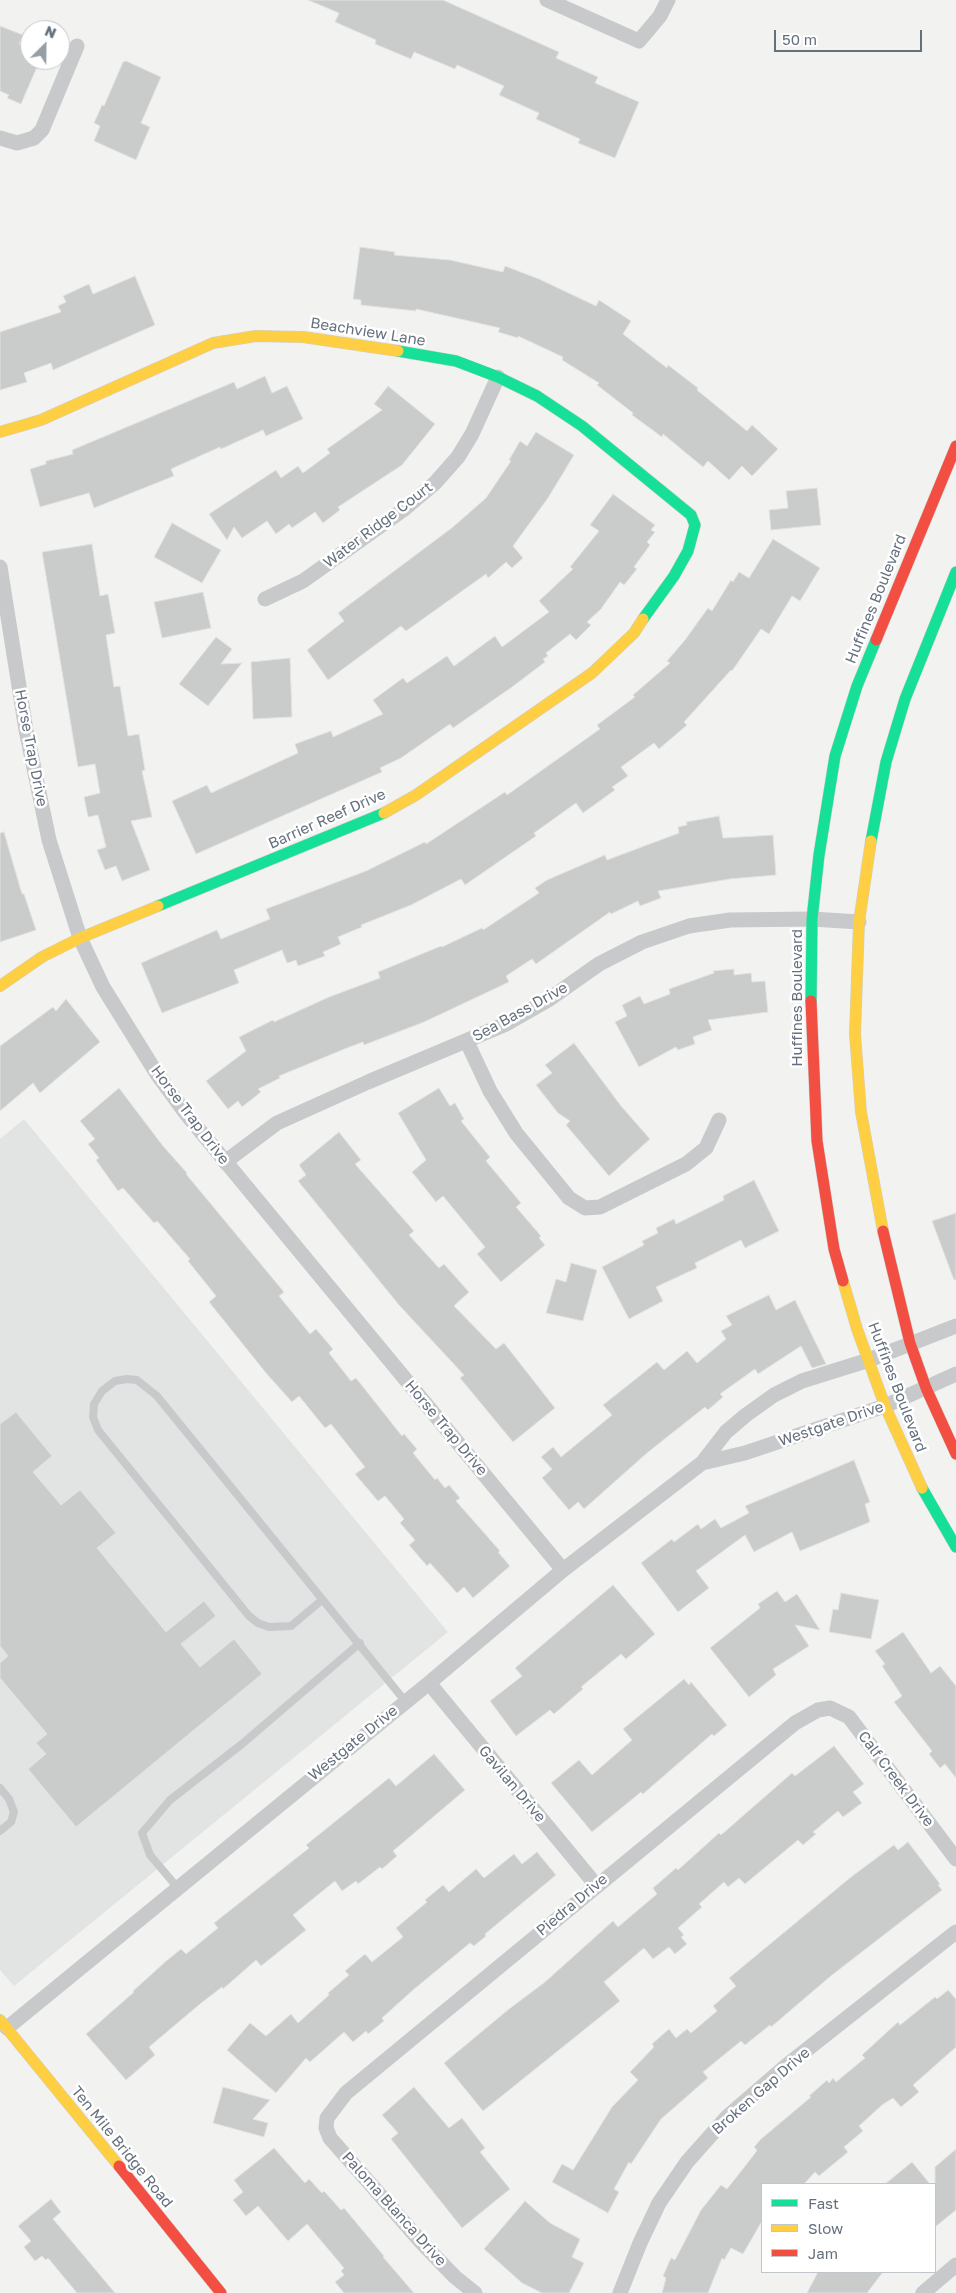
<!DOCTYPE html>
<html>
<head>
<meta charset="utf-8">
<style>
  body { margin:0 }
  #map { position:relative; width:956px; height:2293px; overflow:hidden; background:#f2f3f1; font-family:"Golos Text",sans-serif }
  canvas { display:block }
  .legend { position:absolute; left:761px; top:2183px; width:175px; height:90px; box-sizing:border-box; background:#fff; border:1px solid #c1c6cb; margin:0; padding:6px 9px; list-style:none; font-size:15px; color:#65707e }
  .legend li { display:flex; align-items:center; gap:10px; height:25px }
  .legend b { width:25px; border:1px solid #c1c6cb }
  .north { position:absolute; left:20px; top:20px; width:50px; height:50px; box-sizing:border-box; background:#fff; border:1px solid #c1c6cb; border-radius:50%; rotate:23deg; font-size:14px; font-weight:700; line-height:20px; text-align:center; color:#65707e }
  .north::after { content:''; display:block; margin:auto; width:18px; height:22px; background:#969ea6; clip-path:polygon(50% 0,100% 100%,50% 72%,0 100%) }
  .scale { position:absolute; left:774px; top:30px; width:148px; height:22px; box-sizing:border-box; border:2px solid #65707e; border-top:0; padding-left:6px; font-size:15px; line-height:18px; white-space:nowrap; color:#65707e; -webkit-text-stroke:4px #fff; paint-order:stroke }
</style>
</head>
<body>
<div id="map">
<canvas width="956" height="2293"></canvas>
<ul class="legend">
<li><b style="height:6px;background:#16e098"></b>Fast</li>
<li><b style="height:6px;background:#ffcf43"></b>Slow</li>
<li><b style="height:6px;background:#f24e42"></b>Jam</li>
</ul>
<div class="north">N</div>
<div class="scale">50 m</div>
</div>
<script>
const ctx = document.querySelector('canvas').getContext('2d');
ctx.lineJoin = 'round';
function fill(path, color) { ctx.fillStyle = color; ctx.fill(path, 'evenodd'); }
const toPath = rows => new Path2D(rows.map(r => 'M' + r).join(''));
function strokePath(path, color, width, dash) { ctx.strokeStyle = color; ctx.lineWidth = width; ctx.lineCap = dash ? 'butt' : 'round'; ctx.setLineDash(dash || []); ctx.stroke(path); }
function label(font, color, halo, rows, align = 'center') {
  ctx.font = font + ' "Golos Text",sans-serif'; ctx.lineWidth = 5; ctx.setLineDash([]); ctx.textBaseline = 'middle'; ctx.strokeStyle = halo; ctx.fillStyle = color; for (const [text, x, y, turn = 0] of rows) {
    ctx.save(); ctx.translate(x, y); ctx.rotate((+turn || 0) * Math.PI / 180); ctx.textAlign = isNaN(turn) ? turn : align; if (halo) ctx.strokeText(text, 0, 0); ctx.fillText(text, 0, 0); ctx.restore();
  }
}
fill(toPath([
  [24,1119,448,1632,14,1986,0,1970,0,1139]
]), '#e2e4e4');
const building = toPath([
  [308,0,443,0,559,52,556,58,598,77,595,83,639,102,615,158,578,143,580,139,536,119,539,113,499,95,504,86,457,65,455,69,414,52,411,59,375,44,376,40,335,22,339,13,308,0],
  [0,26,23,35,19,44,30,49,30,60,40,60,21,104,7,98,9,95,0,91,0,26],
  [126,61,161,77,141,123,150,127,136,160,94,141,100,126,94,123,102,105,104,106,123,62,126,61],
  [360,247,395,252,394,255,450,260,503,272,505,266,539,279,596,306,599,300,631,321,623,334,667,368,668,365,698,388,697,390,747,431,752,425,778,449,752,476,742,466,729,480,708,461,703,467,663,434,662,437,632,415,633,413,597,385,599,383,562,360,563,357,518,336,518,338,498,332,500,328,416,309,416,311,361,305,361,300,353,299,360,247],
  [135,276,155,325,53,370,51,363,24,373,27,382,0,390,0,332,61,312,58,306,66,302,63,296,89,284,93,294,135,276],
  [265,376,272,393,287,386,303,419,266,436,263,430,221,449,220,447,171,469,174,476,94,508,89,493,40,507,30,469,46,464,46,461,73,454,72,450,234,382,237,389,265,376],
  [388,386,435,424,402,465,338,507,340,510,323,523,315,512,292,528,289,524,276,534,267,521,242,538,234,527,227,540,209,514,276,470,281,478,298,466,303,473,330,453,327,449,382,410,374,404,388,386],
  [536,432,574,455,548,498,513,546,523,558,512,568,506,562,488,578,486,574,406,631,401,626,328,680,307,650,344,621,338,613,453,527,486,498,511,461,509,460,520,441,527,446,536,432],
  [817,488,821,525,771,530,769,510,788,508,786,491,817,488],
  [613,494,655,525,651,530,655,532,647,542,650,545,634,567,637,569,624,585,620,582,601,609,587,622,591,625,576,640,570,634,546,653,548,656,543,659,545,662,512,687,453,728,450,724,401,758,380,768,382,772,196,854,172,801,207,785,211,793,298,753,295,744,331,731,333,737,383,714,373,700,403,678,407,683,447,656,454,666,495,636,502,647,549,612,539,601,573,569,570,567,599,531,590,525,613,494],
  [172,523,221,550,202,583,154,557,172,523],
  [773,539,820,568,800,601,792,596,769,634,761,629,732,671,731,670,684,722,687,725,659,749,654,743,621,767,628,776,612,787,615,790,583,813,576,803,534,833,536,836,465,885,461,879,411,905,361,925,362,927,338,937,341,944,323,952,325,956,298,966,296,960,287,963,282,950,234,970,239,983,162,1013,141,963,217,930,221,939,270,919,266,909,366,871,425,842,426,844,505,792,507,795,600,729,597,725,635,697,633,695,670,663,667,661,685,640,708,608,712,611,731,580,733,582,739,572,749,578,773,539],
  [92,544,100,596,108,594,115,633,106,635,114,687,120,686,128,736,139,734,145,770,142,771,152,817,131,821,150,870,122,881,116,866,105,870,97,850,106,847,98,815,88,817,84,797,100,793,95,764,78,767,42,552,92,544],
  [203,592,211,628,162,638,154,602,203,592],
  [216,637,232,649,221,664,242,663,208,706,179,684,216,637],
  [290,658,292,717,253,719,251,662,290,658],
  [719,816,723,838,773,835,776,875,730,879,658,891,661,898,640,906,638,901,611,914,610,912,536,964,532,959,506,976,509,982,424,1022,364,1045,363,1042,347,1048,279,1076,280,1078,258,1089,261,1092,242,1107,238,1101,228,1109,206,1081,246,1051,239,1037,273,1020,274,1022,329,997,380,978,378,972,441,946,442,947,482,928,483,930,539,893,535,888,547,880,605,855,607,860,679,833,678,827,687,825,686,822,719,816],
  [4,832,22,894,24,894,36,930,0,942,0,833,4,832],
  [734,969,734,975,751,973,752,982,765,981,768,1012,708,1020,712,1030,693,1037,695,1044,678,1050,676,1047,639,1067,615,1022,627,1016,622,1005,640,996,644,1004,670,994,669,989,714,973,713,971,734,969],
  [66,999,100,1042,40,1093,33,1083,0,1111,0,1046,53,1007,56,1011,66,999],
  [574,1043,621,1106,650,1139,609,1176,566,1125,570,1121,558,1113,536,1085,552,1073,545,1065,574,1043],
  [119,1088,163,1146,187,1173,186,1174,284,1292,279,1296,310,1334,316,1329,333,1349,329,1353,351,1381,356,1378,402,1436,404,1434,417,1449,413,1453,435,1480,437,1478,445,1488,449,1485,460,1498,456,1501,500,1551,498,1552,510,1566,473,1598,464,1587,457,1593,430,1563,427,1566,409,1545,415,1540,400,1523,404,1519,385,1496,378,1501,355,1474,365,1467,331,1424,325,1428,299,1396,292,1402,266,1373,209,1302,216,1296,188,1261,190,1259,157,1221,154,1223,123,1188,118,1191,96,1160,99,1158,88,1144,95,1139,80,1121,119,1088],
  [439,1088,450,1106,455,1103,464,1119,461,1121,490,1157,486,1161,521,1203,516,1207,541,1236,539,1238,545,1245,501,1282,477,1254,485,1247,443,1196,436,1202,412,1172,426,1160,398,1113,439,1088],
  [339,1132,361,1160,355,1164,414,1231,409,1235,439,1268,444,1264,469,1292,454,1306,496,1349,504,1343,555,1408,513,1442,460,1378,464,1375,399,1305,298,1181,306,1175,299,1165,339,1132],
  [754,1180,779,1231,745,1248,741,1240,695,1263,697,1268,656,1287,663,1301,629,1319,602,1267,644,1245,642,1241,658,1233,656,1228,674,1219,676,1224,724,1200,723,1196,754,1180],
  [956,1213,956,1280,954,1280,932,1221,956,1213],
  [571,1263,597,1270,583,1321,546,1313,556,1279,566,1282,571,1263],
  [769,1295,776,1310,795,1300,826,1364,812,1368,801,1346,758,1374,755,1369,720,1394,723,1397,708,1410,705,1407,647,1453,584,1509,578,1502,569,1510,542,1478,552,1469,541,1457,553,1447,561,1457,612,1415,603,1405,657,1362,664,1370,687,1351,697,1363,726,1339,721,1331,732,1325,726,1316,769,1295],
  [16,1412,52,1456,33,1472,61,1505,80,1490,116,1533,97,1548,166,1632,204,1601,216,1616,181,1644,200,1667,234,1639,262,1674,76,1827,28,1769,46,1754,36,1743,47,1734,0,1678,0,1663,8,1656,0,1646,0,1424,16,1412],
  [854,1460,870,1502,865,1504,870,1522,800,1551,792,1532,754,1552,745,1535,696,1571,709,1588,678,1612,641,1563,672,1539,674,1542,698,1524,701,1529,715,1519,721,1528,749,1513,745,1506,854,1460],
  [613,1585,655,1634,626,1659,621,1654,581,1687,583,1689,554,1714,550,1710,516,1736,490,1701,522,1676,515,1668,613,1585],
  [777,1591,785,1602,797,1594,820,1630,795,1625,809,1646,773,1669,776,1675,749,1697,710,1648,760,1608,758,1604,777,1591],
  [841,1593,879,1600,871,1639,829,1632,833,1609,838,1610,841,1593],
  [903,1632,931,1673,940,1666,956,1686,956,1778,945,1764,940,1768,929,1754,932,1751,894,1702,902,1696,882,1666,885,1664,875,1651,903,1632],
  [684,1679,689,1685,691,1682,727,1725,714,1736,712,1734,643,1794,641,1792,592,1832,551,1783,579,1760,592,1775,632,1740,623,1729,684,1679],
  [834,1746,864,1784,853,1792,862,1803,843,1817,838,1811,813,1832,816,1834,803,1845,798,1840,745,1884,739,1878,728,1887,724,1882,699,1904,702,1907,678,1928,684,1935,681,1937,687,1944,675,1954,669,1947,653,1959,644,1948,604,1982,620,2001,483,2111,444,2063,509,2009,545,1982,613,1921,618,1927,657,1894,653,1888,676,1868,678,1870,719,1833,721,1835,792,1773,795,1776,834,1746],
  [434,1754,465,1790,393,1851,397,1856,382,1869,380,1867,358,1884,356,1881,342,1891,335,1881,293,1915,306,1930,261,1966,256,1960,223,1989,222,1987,200,2004,149,2047,155,2055,126,2080,86,2034,134,1992,133,1991,165,1962,181,1949,186,1954,218,1928,214,1923,309,1848,306,1845,389,1778,396,1786,434,1754],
  [908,1842,940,1884,938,1885,942,1890,832,1975,771,2027,770,2025,745,2045,741,2041,703,2072,708,2078,661,2119,631,2164,629,2162,614,2189,619,2192,608,2213,552,2182,562,2164,573,2170,612,2107,638,2080,630,2072,654,2047,652,2044,669,2029,676,2038,687,2029,691,2033,717,2011,713,2006,736,1986,729,1978,851,1877,894,1845,898,1850,908,1842],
  [537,1852,556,1875,485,1934,486,1936,474,1946,470,1943,413,1990,382,2018,384,2021,368,2034,366,2031,353,2042,344,2032,310,2062,306,2058,276,2093,227,2050,250,2023,266,2036,291,2014,298,2023,329,1995,328,1993,349,1975,345,1971,365,1954,372,1962,403,1937,396,1928,427,1902,425,1900,443,1885,449,1892,476,1869,484,1878,514,1854,522,1864,537,1852],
  [948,1990,956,1999,956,2047,913,2085,919,2092,901,2107,893,2098,882,2105,859,2126,863,2131,844,2147,848,2152,819,2176,815,2172,804,2184,762,2184,762,2221,743,2254,731,2248,724,2260,722,2258,708,2293,662,2293,666,2278,663,2276,671,2258,675,2260,701,2210,721,2185,727,2189,753,2156,757,2150,754,2147,761,2139,811,2097,809,2096,827,2080,829,2083,833,2078,836,2082,865,2058,862,2055,898,2022,900,2025,935,1997,937,1999,948,1990],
  [223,2087,270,2100,253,2119,268,2123,264,2137,213,2123,223,2087],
  [414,2087,449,2128,462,2118,485,2148,480,2152,510,2189,462,2228,391,2139,398,2133,382,2115,414,2087],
  [274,2148,305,2183,309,2179,322,2193,324,2191,341,2210,344,2208,384,2256,383,2257,414,2293,344,2293,335,2282,344,2275,341,2271,344,2268,307,2224,288,2241,258,2206,246,2216,233,2200,243,2192,234,2180,274,2148],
  [956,2149,956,2210,935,2227,935,2167,956,2149],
  [912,2162,930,2184,885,2184,912,2162],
  [51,2199,61,2212,53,2219,115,2293,77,2293,48,2258,46,2260,42,2256,35,2261,24,2247,31,2241,18,2226,51,2199],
  [525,2201,550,2223,580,2239,572,2257,584,2263,569,2293,542,2293,522,2283,484,2249,525,2201],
  [818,2272,883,2272,867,2293,807,2293,818,2272]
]);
fill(building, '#cacccc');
strokePath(building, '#e2e2e1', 1);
const fast = toPath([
  [398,351,456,361,498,377,537,396,582,426,691,515,695,525,688,551,674,576,643,619],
  [871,841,886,762,905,699,956,572],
  [158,906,384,813],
  [811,1001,812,919,819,855,835,756,857,686,876,640],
  [922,1488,956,1547]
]);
const slow = toPath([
  [0,432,41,420,213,343,256,336,303,337,398,351],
  [384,813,416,795,592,673,634,633,643,619],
  [871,841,859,922,855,1034,861,1112,883,1231],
  [0,986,42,957,80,938,158,906],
  [843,1281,857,1329,885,1406,922,1488],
  [0,2020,119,2166]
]);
const jam = toPath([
  [876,640,956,446],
  [811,1001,817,1141,834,1249,843,1281],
  [883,1231,910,1343,926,1388,956,1454],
  [119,2166,221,2293]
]);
strokePath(fast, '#cecfcf', 12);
strokePath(slow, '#cecfcf', 12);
strokePath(jam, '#cecfcf', 12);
strokePath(toPath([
  [322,1600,291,1626,269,1627,258,1623,249,1616,98,1430,93,1417,94,1404,102,1391,115,1381,127,1379,137,1380,157,1396,405,1701],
  [0,1788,9,1799,14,1812,11,1822,0,1831],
  [177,1887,150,1855,142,1833,170,1800,242,1744,360,1643]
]), '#c8c9ca', 8);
strokePath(toPath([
  [547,0,639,41,660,16,668,0],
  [0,138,17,143,24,141,34,138,42,130,77,46],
  [0,567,26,730,49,840,80,938,103,987,157,1074,187,1115,563,1570],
  [265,599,303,581,403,510,435,483,458,457,472,434,498,377],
  [467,1042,490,1091,516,1133,569,1198,585,1208,600,1207,686,1164,706,1148,719,1120],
  [225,1162,277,1123,368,1082,506,1024,548,1000,599,964,642,942,689,926,730,920,812,919,859,922],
  [702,1463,745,1453,885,1406,956,1374],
  [429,1683,596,1885],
  [7,2028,429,1683,563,1570,702,1463,726,1432,746,1415,774,1395,802,1381,869,1360,956,1326],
  [475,2293,455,2277,422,2243,330,2138,326,2128,327,2118,346,2093,795,1723,818,1710,830,1708,849,1717,956,1859],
  [620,2293,640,2243,659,2203,687,2162,727,2117,786,2066,956,1932],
  [923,2293,956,2265]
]), '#c8c9ca', 15);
strokePath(fast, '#16e098', 11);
strokePath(slow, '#ffcf43', 11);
strokePath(jam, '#f24e42', 11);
label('15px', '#65707e', '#fff', [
  ["Beachview Lane",368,332,9],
  ["Water Ridge Court",378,525,-37],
  ["Huffines Boulevard",876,599,-68],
  ["Horse Trap Drive",31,748,79],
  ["Barrier Reef Drive",327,819,-24],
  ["Huffines Boulevard",797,998,-90],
  ["Sea Bass Drive",520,1012,-29],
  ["Horse Trap Drive",190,1115,53],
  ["Huffines Boulevard",897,1387,69],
  ["Westgate Drive",831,1424,-19],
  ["Horse Trap Drive",446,1428,50],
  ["Westgate Drive",353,1743,-39],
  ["Calf Creek Drive",896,1779,53],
  ["Gavilan Drive",512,1784,50],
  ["Piedra Drive",572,1905,-40],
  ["Broken Gap Drive",761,2091,-41],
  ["Ten Mile Bridge Road",122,2147,51],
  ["Paloma Blanca Drive",394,2209,48]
]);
</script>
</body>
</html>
